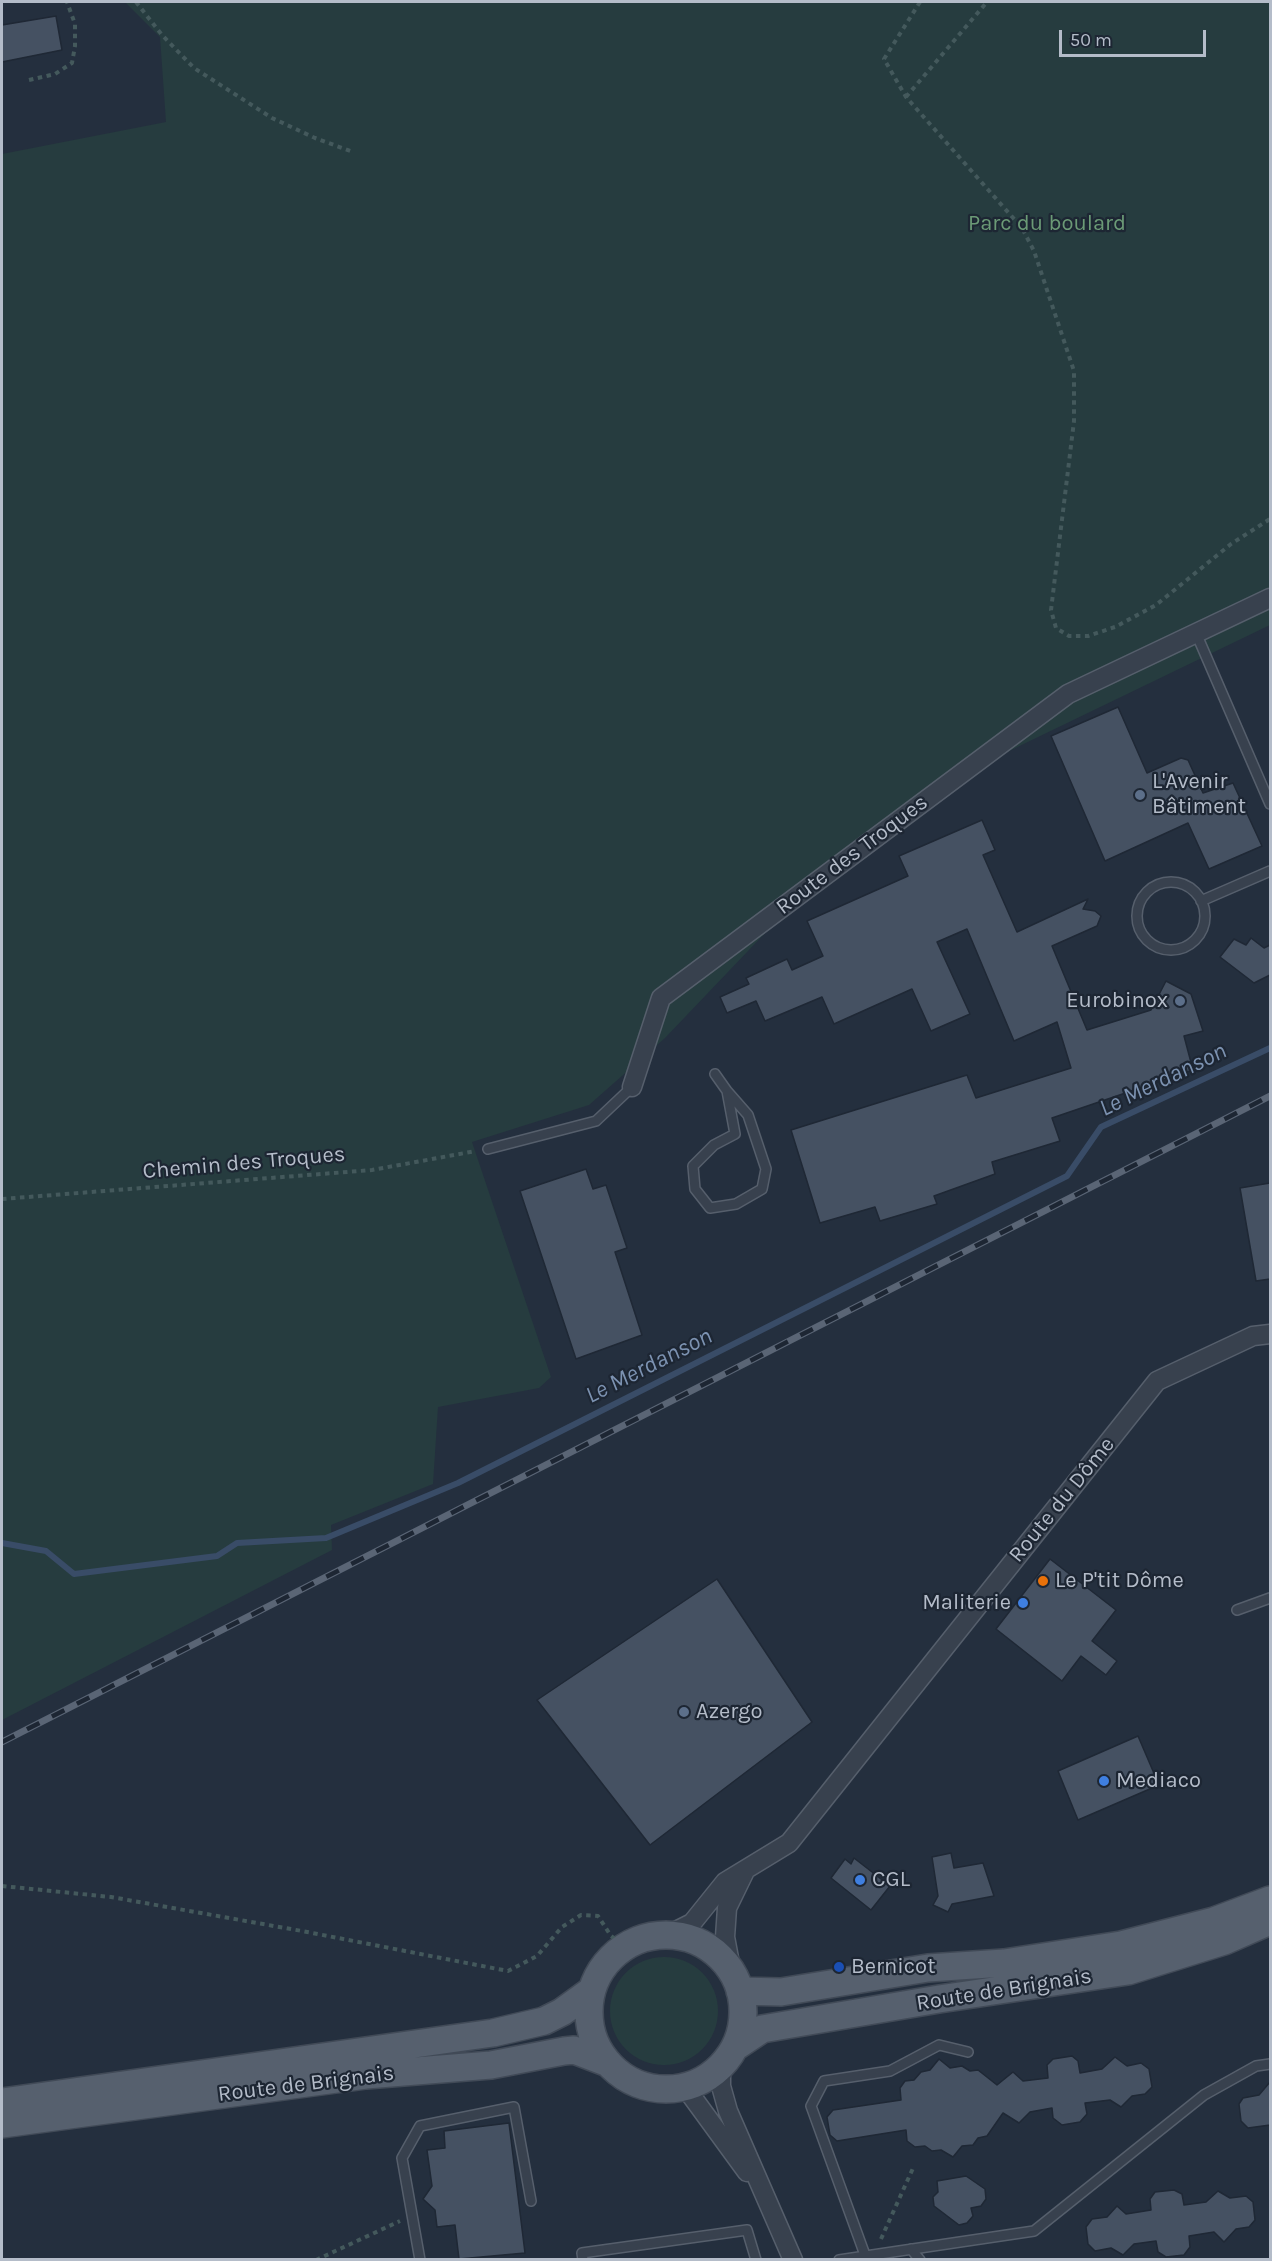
<!DOCTYPE html>
<html>
<head>
<meta charset="utf-8">
<style>
  body { margin:0 }
  #map { position:relative; width:1272px; height:2261px; overflow:hidden; background:#242f3e; font-family:Karla,sans-serif }
  canvas { display:block }
  .frame { position:absolute; inset:0; border:3px solid #b4bcc9; pointer-events:none }
  .scale { position:absolute; left:1059px; top:30px; width:147px; height:27px; box-sizing:border-box; border:3px solid #b4bcc9; border-top:0; padding-left:8px; font-size:18px; line-height:21px; white-space:nowrap; color:#b4bcc9; -webkit-text-stroke:4px #1d2633; paint-order:stroke }
</style>
</head>
<body>
<div id="map">
<canvas width="1272" height="2261"></canvas>
<div class="frame"></div>
<div class="scale">50 m</div>
</div>
<script>
const ctx = document.querySelector('canvas').getContext('2d');
ctx.lineJoin = 'round';
function fill(path, color) { ctx.fillStyle = color; ctx.fill(path, 'evenodd'); }
const toPath = rows => new Path2D(rows.map(r => 'M' + r).join(''));
function strokePath(path, color, width, dash) { ctx.strokeStyle = color; ctx.lineWidth = width; ctx.lineCap = dash ? 'butt' : 'round'; ctx.setLineDash(dash || []); ctx.stroke(path); }
function label(font, color, halo, rows, align = 'center') {
  ctx.font = font + ' Karla,sans-serif'; ctx.lineWidth = 4.5; ctx.setLineDash([]); ctx.textBaseline = 'middle'; ctx.strokeStyle = halo; ctx.fillStyle = color; for (const [text, x, y, turn = 0] of rows) {
    ctx.save(); ctx.translate(x, y); ctx.rotate((+turn || 0) * Math.PI / 180); ctx.textAlign = isNaN(turn) ? turn : align; if (halo) ctx.strokeText(text, 0, 0); ctx.fillText(text, 0, 0); ctx.restore();
  }
}
fill(toPath([
  [125,2,1270,2,1270,625,947,781,914,802,851,843,665,1038,589,1105,472,1142,551,1377,539,1388,438,1407,433,1484,331,1525,332,1550,2,1720,2,154,166,122,160,37],
  '610 2011a54 54 0 1 1 108 0a54 54 0 1 1-108 0Z'
]), '#263c3f');
strokePath(toPath([
  [2,1543,46,1551,74,1574,217,1556,237,1543,326,1538,458,1483,1067,1176,1101,1127,1270,1048]
]), '#394c67', 6);
const building = toPath([
  [56,16,62,50,2,62,2,25,56,16],
  [1118,707,1147,773,1181,758,1188,760,1203,793,1233,783,1262,846,1209,869,1188,823,1105,861,1051,736,1118,707],
  [982,820,995,850,983,855,1017,932,1088,899,1083,909,1095,911,1101,916,1097,926,1052,946,1087,1030,1151,1010,1166,981,1191,994,1203,1031,1184,1036,1193,1070,1052,1118,1060,1141,992,1162,995,1174,934,1196,937,1204,880,1221,875,1207,820,1223,791,1130,967,1075,976,1098,1071,1068,1057,1022,1014,1041,967,929,937,942,970,1014,931,1031,912,989,834,1024,822,997,765,1021,756,1001,727,1013,720,997,749,984,746,978,787,959,792,970,823,956,807,921,908,876,899,856,982,820],
  [1251,938,1264,948,1270,945,1270,975,1254,983,1220,957,1234,939,1246,945,1251,938],
  [586,1169,593,1189,606,1185,627,1248,615,1252,642,1335,576,1359,520,1191,586,1169],
  [1270,1183,1270,1279,1256,1281,1240,1188,1270,1183],
  [1050,1559,1116,1610,1092,1641,1117,1661,1106,1675,1081,1656,1062,1681,996,1629,1050,1559],
  [717,1579,812,1722,650,1845,537,1700,717,1579],
  [1138,1736,1159,1785,1078,1820,1058,1771,1138,1736],
  [951,1853,954,1868,983,1863,994,1896,952,1904,948,1912,933,1905,938,1896,932,1857,951,1853],
  [854,1858,890,1886,871,1910,831,1878,845,1859,851,1864,854,1858],
  [1072,2056,1078,2061,1080,2073,1102,2069,1115,2057,1127,2066,1141,2063,1149,2069,1152,2087,1145,2094,1132,2096,1121,2107,1110,2100,1085,2103,1087,2114,1080,2122,1062,2125,1053,2118,1052,2108,1030,2112,1019,2123,1003,2113,987,2136,978,2138,973,2145,962,2146,953,2157,941,2150,932,2151,925,2146,915,2147,907,2141,906,2130,837,2141,830,2135,827,2117,833,2110,901,2100,900,2088,905,2081,914,2080,921,2072,930,2070,939,2059,950,2068,962,2066,970,2071,978,2070,997,2085,1013,2072,1023,2081,1048,2078,1047,2065,1053,2059,1072,2056],
  [1270,2082,1270,2125,1248,2128,1241,2121,1239,2104,1243,2098,1259,2095,1270,2082],
  [509,2123,525,2253,459,2259,455,2225,437,2227,435,2210,423,2199,432,2186,427,2150,445,2148,444,2131,509,2123],
  [966,2176,985,2189,986,2199,981,2206,971,2208,973,2216,967,2223,959,2225,934,2206,933,2197,938,2192,937,2181,966,2176],
  [1174,2190,1182,2194,1184,2205,1206,2202,1218,2191,1230,2198,1246,2196,1253,2202,1255,2220,1249,2227,1236,2229,1224,2242,1214,2232,1189,2236,1190,2247,1184,2255,1166,2257,1158,2252,1156,2241,1134,2244,1123,2255,1111,2248,1095,2251,1088,2244,1086,2227,1092,2219,1107,2217,1117,2206,1126,2214,1151,2210,1150,2199,1155,2192,1174,2190]
]);
fill(building, '#455162');
strokePath(building, '#1f2835', 1.5);
const service = toPath([
  [1196,633,1270,804],
  '1137 916a34 34 0 1 1 68 0a34 34 0 1 1-68 0Z',
  [1201,901,1270,871],
  [715,1074,727,1091,735,1134,714,1145,693,1166,695,1189,710,1208,736,1204,762,1189,766,1169,748,1115,727,1091],
  [488,1149,596,1121,632,1087],
  [1237,1610,1270,1598],
  [911,2249,920,2260],
  [865,2255,811,2106,824,2081,890,2071,939,2045,968,2052],
  [420,2260,402,2158,420,2126,514,2107,531,2201],
  [583,2260,582,2253,747,2230,756,2260],
  [839,2260,1034,2231,1204,2095,1256,2066,1270,2064]
]);
const minor = toPath([
  [632,1087,661,998,1068,694,1270,598],
  [670,1934,692,1923,725,1882,789,1843,1157,1381,1253,1336,1270,1334],
  [731,1969,725,1937,727,1908,745,1871],
  [721,2066,721,2086,728,2111,793,2260],
  [685,2087,747,2172]
]);
const primary = toPath([
  '589 2012a77 77 0 1 1 154 0a77 77 0 1 1-154 0Z',
  [740,1991,781,1992,928,1968,1004,1963,1121,1945,1214,1921,1270,1900],
  [735,2047,762,2029,939,1999,1128,1971,1224,1941,1270,1921],
  [2,2102,493,2033,544,2021,562,2012,591,1991],
  [2,2124,366,2075,491,2065,564,2051,574,2050,608,2063]
]);
strokePath(service, '#565f6c', 12);
strokePath(minor, '#565f6c', 21);
strokePath(primary, '#414a57', 30);
strokePath(toPath([
  [136,2,162,35,194,68,272,118,315,138,353,152],
  [920,2,884,59,906,97,1022,228,1034,251,1074,371,1074,421,1051,610,1056,628,1069,636,1088,636,1115,627,1156,605,1231,544,1270,519],
  [29,80,55,74,72,63,75,46,75,24,67,2],
  [906,97,987,2],
  [2,1199,372,1170,476,1151],
  [2,1886,111,1897,302,1931,508,1971,537,1956,562,1927,581,1915,598,1916,611,1936,624,1946],
  [881,2239,914,2166],
  [316,2260,400,2221]
]), '#44595c', 4, [4.5, 4.5]);
strokePath(service, '#38414e', 9);
strokePath(minor, '#38414e', 18);
strokePath(primary, '#56606e', 27);
const rail = toPath([
  [2,1742,1270,1096]
]);
strokePath(rail, '#5a6575', 7);
strokePath(rail, '#1d2633', 4.5, [14]);
for (const [x, y, r, color] of [
  [1140,795,6,"#5c6f8a"],
  [1180,1001,6,"#5c6f8a"],
  [1043,1581,6,"#e8710a"],
  [1023,1603,6,"#3f7fe0"],
  [684,1712,6,"#5c6f8a"],
  [1104,1781,6,"#3f7fe0"],
  [860,1880,6,"#3f7fe0"],
  [839,1967,6,"#1a4fb4"]
]) { const dot = new Path2D(); dot.arc(x, y, r, 0, 2 * Math.PI); ctx.fillStyle = color; ctx.fill(dot); strokePath(dot, '#1d2633', 2); }
label('22px', '#6b9a76', '#1d2633', [
  ["Parc du boulard",1047,224]
]);
label('22px', '#b4bcc9', '#1d2633', [
  ["L'Avenir",1152,782],
  ["Bâtiment",1152,807],
  ["Eurobinox",1168,1001,"right"],
  ["Le P'tit Dôme",1055,1581],
  ["Maliterie",1011,1603,"right"],
  ["Azergo",696,1712],
  ["Mediaco",1116,1781],
  ["CGL",872,1880],
  ["Bernicot",851,1967]
], 'left');
label('22px', '#b4bcc9', '#1d2633', [
  ["Route des Troques",852,855,-37],
  ["Chemin des Troques",244,1163,-5],
  ["Route du Dôme",1062,1500,-51],
  ["Route de Brignais",1004,1990,-9],
  ["Route de Brignais",306,2084,-7]
]);
label('italic 24px', '#7c92b1', '#1d2633', [
  ["Le Merdanson",1163,1080,-26],
  ["Le Merdanson",649,1366,-27]
]);
</script>
</body>
</html>
